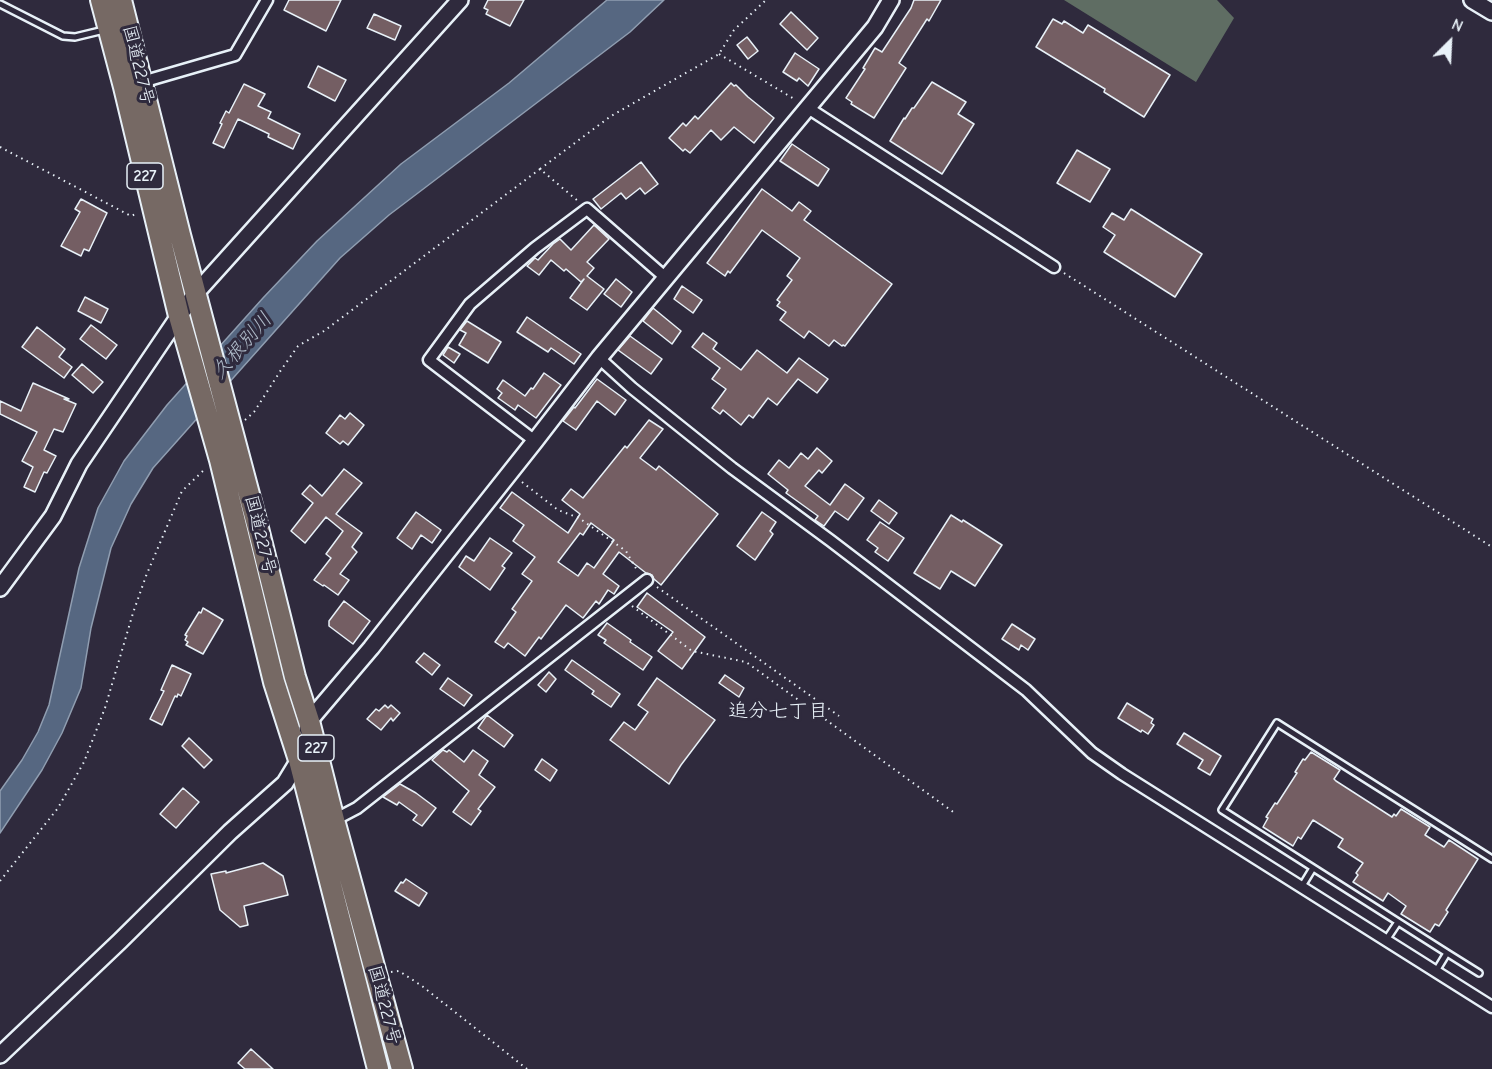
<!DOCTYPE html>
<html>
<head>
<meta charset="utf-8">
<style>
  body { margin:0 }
  #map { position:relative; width:1492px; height:1069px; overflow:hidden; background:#2f2a3d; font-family:"Comic Neue",sans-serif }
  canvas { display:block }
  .north { position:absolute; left:1420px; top:12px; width:60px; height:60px; -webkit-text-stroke:4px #2f2a3d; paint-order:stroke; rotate:24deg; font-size:16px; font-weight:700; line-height:24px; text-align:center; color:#e8f1f8 }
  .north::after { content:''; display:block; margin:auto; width:21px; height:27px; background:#e8f1f8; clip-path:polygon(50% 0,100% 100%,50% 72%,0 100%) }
</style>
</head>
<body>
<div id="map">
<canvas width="1492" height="1069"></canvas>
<div class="north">N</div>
</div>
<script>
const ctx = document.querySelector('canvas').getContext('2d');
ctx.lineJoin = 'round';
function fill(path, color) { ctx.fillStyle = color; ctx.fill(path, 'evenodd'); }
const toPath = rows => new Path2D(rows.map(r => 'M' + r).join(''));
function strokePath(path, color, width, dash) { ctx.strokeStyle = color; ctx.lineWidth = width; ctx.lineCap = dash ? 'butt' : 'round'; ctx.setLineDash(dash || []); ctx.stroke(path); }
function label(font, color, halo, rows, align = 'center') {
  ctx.font = font + ' "Comic Neue","Klee One",sans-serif'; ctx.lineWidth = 6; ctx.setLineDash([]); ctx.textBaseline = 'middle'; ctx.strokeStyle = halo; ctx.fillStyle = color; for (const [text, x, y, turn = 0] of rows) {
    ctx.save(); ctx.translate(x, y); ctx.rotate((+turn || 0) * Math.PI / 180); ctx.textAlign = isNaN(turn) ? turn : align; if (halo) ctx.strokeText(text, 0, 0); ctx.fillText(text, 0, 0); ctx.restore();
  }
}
fill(toPath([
  [1064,0,1217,0,1234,18,1196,82]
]), '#5f6d63');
const water = toPath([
  [607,0,664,0,630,32,389,215,340,258,153,468,131,504,111,548,91,628,81,688,62,733,42,770,0,833,0,791,22,760,38,732,49,705,79,568,98,508,124,461,167,405,263,298,317,241,401,164,509,83,607,0]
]);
fill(water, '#566781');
strokePath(water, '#909eb1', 1.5);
const building = toPath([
  [289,0,341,0,326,31,284,10,289,0],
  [488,0,524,0,510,26,486,14,488,10,484,8,488,0],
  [914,0,941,0,929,21,927,19,899,63,906,68,874,118,851,104,852,102,846,98,865,69,863,68,875,48,882,52,911,8,914,0],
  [791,12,818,38,807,50,780,24,791,12],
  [374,14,401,26,395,40,367,28,374,14],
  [1053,19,1062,24,1064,21,1083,33,1088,25,1170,75,1144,117,1104,92,1105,89,1036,47,1053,19],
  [747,37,758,51,748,59,737,45,747,37],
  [795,53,819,69,808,86,799,78,797,81,783,72,795,53],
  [318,66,346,80,335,101,308,87,318,66],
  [932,82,966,102,958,114,974,124,942,174,890,141,904,118,905,119,912,108,914,108,932,82],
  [731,83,734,86,736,85,748,97,774,118,754,143,734,127,721,140,711,130,690,153,685,149,683,151,669,138,683,123,686,126,695,116,698,119,731,83],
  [244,84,265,94,258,106,271,112,268,118,300,134,293,149,268,137,269,134,238,119,224,148,213,143,222,124,220,123,226,111,229,113,244,84],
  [792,144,829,169,818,186,780,161,792,144],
  [1077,150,1110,169,1090,202,1057,183,1077,150],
  [641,162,658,184,645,194,640,188,626,199,621,193,601,209,593,199,641,162],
  [762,189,792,211,799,202,811,211,804,220,892,284,845,346,843,345,842,346,834,340,829,346,809,331,804,338,780,320,786,312,777,306,780,302,777,300,792,280,787,276,800,258,762,230,730,273,728,271,725,276,707,263,762,189],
  [81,199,107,213,89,251,84,249,81,256,61,246,80,212,75,209,81,199],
  [1131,209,1202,254,1175,297,1104,252,1115,235,1103,227,1112,213,1124,220,1131,209],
  [594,225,609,239,587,262,594,268,587,276,604,289,587,310,570,298,584,279,581,282,566,269,564,271,551,260,539,275,527,266,535,258,538,260,553,244,560,239,571,250,594,225],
  [616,279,632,292,621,307,604,294,616,279],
  [682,286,702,300,693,313,674,299,682,286],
  [85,297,108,309,101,323,78,311,85,297],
  [653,308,681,331,672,344,643,321,653,308],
  [527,317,581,354,574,364,551,348,548,352,517,332,527,317],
  [467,321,501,342,488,363,459,345,466,333,460,330,467,321],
  [91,325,117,345,106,359,80,339,91,325],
  [37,327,65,349,59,357,72,367,64,378,22,347,37,327],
  [703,333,717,343,713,349,741,370,757,350,787,373,799,358,828,379,817,393,798,379,777,405,768,398,753,418,749,415,741,425,723,410,720,414,712,408,726,389,712,379,720,368,692,347,703,333],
  [630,336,662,359,651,374,618,350,630,336],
  [448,347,460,354,454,363,443,355,448,347],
  [82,364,103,382,93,393,72,375,82,364],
  [544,373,561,385,536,418,518,405,515,410,498,398,502,393,497,389,503,380,525,396,531,388,533,389,544,373],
  [597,379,626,400,615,415,597,401,576,430,563,421,574,407,575,408,597,379],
  [33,383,69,399,64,399,76,404,63,432,54,429,44,450,56,456,47,473,44,472,35,492,24,487,33,467,22,461,37,432,0,414,0,401,21,411,33,383],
  [350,413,364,425,348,445,343,441,340,444,326,433,340,415,345,419,350,413],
  [649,420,663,429,640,458,656,470,659,466,718,514,661,585,654,579,652,575,646,573,619,552,603,574,619,586,614,594,608,590,599,604,596,601,583,618,566,605,541,639,539,637,525,656,508,643,504,648,495,642,516,612,512,609,532,581,522,574,535,557,513,541,524,525,500,508,512,492,568,533,580,514,562,500,571,489,583,498,625,446,627,448,649,420],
  [591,523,614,540,594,568,587,563,578,576,558,562,580,533,583,535,591,523],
  [817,448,832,461,822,473,819,470,805,486,830,505,845,484,864,498,848,520,835,511,824,526,815,520,818,516,786,493,788,490,768,474,779,460,789,468,801,453,808,459,817,448],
  [344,469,362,483,336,514,362,533,352,547,357,552,340,574,349,580,338,595,324,585,323,586,314,580,331,558,326,554,343,531,326,517,305,543,291,531,313,503,302,494,310,485,322,496,344,469],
  [879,500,897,513,889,524,871,511,879,500],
  [416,512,441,530,432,543,421,535,412,549,397,538,416,512],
  [762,512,776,522,770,531,773,534,755,560,737,546,762,512],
  [951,515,962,522,963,520,1002,545,975,586,951,571,940,589,914,573,951,515],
  [880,522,904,538,888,561,875,552,878,548,867,540,880,522],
  [490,538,512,553,502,566,505,568,490,590,459,567,466,556,474,561,490,538],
  [647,593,705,637,682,669,658,651,673,632,637,607,647,593],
  [344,601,370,621,353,644,329,626,329,621,344,601],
  [203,608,223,620,203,654,186,645,188,642,185,640,187,636,185,635,199,612,201,613,203,608],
  [607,623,631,640,630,642,652,657,643,670,604,643,606,640,598,635,607,623],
  [1012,624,1035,639,1028,650,1021,645,1019,650,1002,639,1012,624],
  [424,653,440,665,432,675,416,662,424,653],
  [572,660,620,694,611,707,592,694,594,691,565,670,572,660],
  [172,665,191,674,181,696,178,694,177,697,175,696,162,725,150,719,164,691,161,690,172,665],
  [549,672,556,679,546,692,538,685,549,672],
  [725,675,744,688,739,697,719,683,725,675],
  [448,678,472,695,464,706,440,689,448,678],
  [657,678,715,720,681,765,669,784,610,740,624,722,635,730,648,712,638,705,657,678],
  [1127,703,1153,719,1151,723,1154,725,1148,734,1142,730,1141,732,1118,718,1127,703],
  [385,705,388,708,391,705,400,713,393,721,391,718,381,730,367,719,376,709,379,711,385,705],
  [487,715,513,735,504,747,478,728,487,715],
  [1184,733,1221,756,1210,775,1198,768,1203,760,1177,744,1184,733],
  [189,738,212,760,204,768,182,746,189,738],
  [443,750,447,752,449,750,464,762,473,750,488,761,479,775,495,787,478,809,481,811,471,825,453,812,469,791,432,760,443,750],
  [1311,752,1340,770,1334,779,1336,781,1392,817,1394,814,1396,816,1401,809,1430,827,1425,835,1444,847,1449,840,1478,859,1446,910,1448,912,1439,926,1435,924,1430,932,1401,914,1406,906,1388,893,1383,901,1353,882,1358,875,1356,873,1363,863,1338,847,1343,839,1313,820,1301,839,1298,837,1293,846,1263,827,1268,818,1266,817,1275,803,1277,804,1297,773,1295,772,1303,759,1305,760,1311,752],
  [542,759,557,770,550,781,535,770,542,759],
  [400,784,416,793,436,808,422,826,413,820,417,815,399,802,397,805,383,797,400,784],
  [183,788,199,802,176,828,160,814,183,788],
  [263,863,283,876,288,895,244,906,248,925,240,927,220,910,211,874,226,871,226,873,263,863],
  [406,879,427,893,419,906,395,891,401,882,403,883,406,879],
  [251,1049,273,1069,245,1069,238,1063,251,1049]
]);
fill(building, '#745e63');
strokePath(building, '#e8f1f8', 1.5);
const lane = toPath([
  [0,4,63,36,75,37,104,30],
  [1302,886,1313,868],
  [1386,940,1398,922],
  [1447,953,1479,973],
  [1436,971,1447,953,1222,810,1277,723,1492,859]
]);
const street = toPath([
  [142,82,235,55,267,0],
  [808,108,1054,267],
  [599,358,632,388,732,468,831,541,1026,690,1092,753,1122,774,1492,1007],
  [535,441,429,360,470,304,535,248,587,209,666,278],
  [334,820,357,808,647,580]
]);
const secondary = toPath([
  [1472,0,1492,12],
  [0,588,53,516,79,464,179,316,195,294,460,0],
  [307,729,309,721,371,648,535,441,599,358,875,27,891,0],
  [0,1055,120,941,230,832,285,783,299,760,300,755]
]);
const highway = toPath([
  [101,0,124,87,179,316,220,460,274,682,299,760,378,1069],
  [121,0,180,235,258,528,295,677,309,721,334,820,402,1069]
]);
strokePath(lane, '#e8f1f8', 10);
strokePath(street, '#e8f1f8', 15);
strokePath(secondary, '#e8f1f8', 20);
strokePath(highway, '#e8f1f8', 24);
strokePath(toPath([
  [719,54,796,100],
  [0,147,131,216,138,213],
  [540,169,611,116,719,54,734,30,766,0],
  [1064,273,1492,547],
  [245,420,254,412,281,370,298,346,324,331,540,169,578,201],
  [522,482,558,510,579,518,626,551,638,572],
  [657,587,839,716],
  [632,606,692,651,746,662,956,814],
  [0,881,58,808,84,762,105,708,133,613,146,576,182,491,205,469],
  [391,972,399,971,422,986,527,1069]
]), '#e8f1f8', 2, [1.5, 4.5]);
strokePath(lane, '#2f2a3d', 5);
strokePath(street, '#2f2a3d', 10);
strokePath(secondary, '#2f2a3d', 15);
strokePath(highway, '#766964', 20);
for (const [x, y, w] of [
  [145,176,36],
  [316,748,36]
]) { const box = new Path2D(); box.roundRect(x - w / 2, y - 13, w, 26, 4.5); ctx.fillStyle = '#2f2a3d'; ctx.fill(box); strokePath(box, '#e8f1f8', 1.5); }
label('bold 16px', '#e8f1f8', null, [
  ["227",145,176],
  ["227",316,748]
]);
label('18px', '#e8f1f8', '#2f2a3d', [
  ["国道227号",138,65,76],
  ["国道227号",260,535,76],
  ["国道227号",384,1005,75]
]);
label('italic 20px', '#aebac8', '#2f2a3d', [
  ["久根別川",242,346,-49]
]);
label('20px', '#e8f1f8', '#2f2a3d', [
  ["追分七丁目",778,711]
]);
</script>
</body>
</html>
